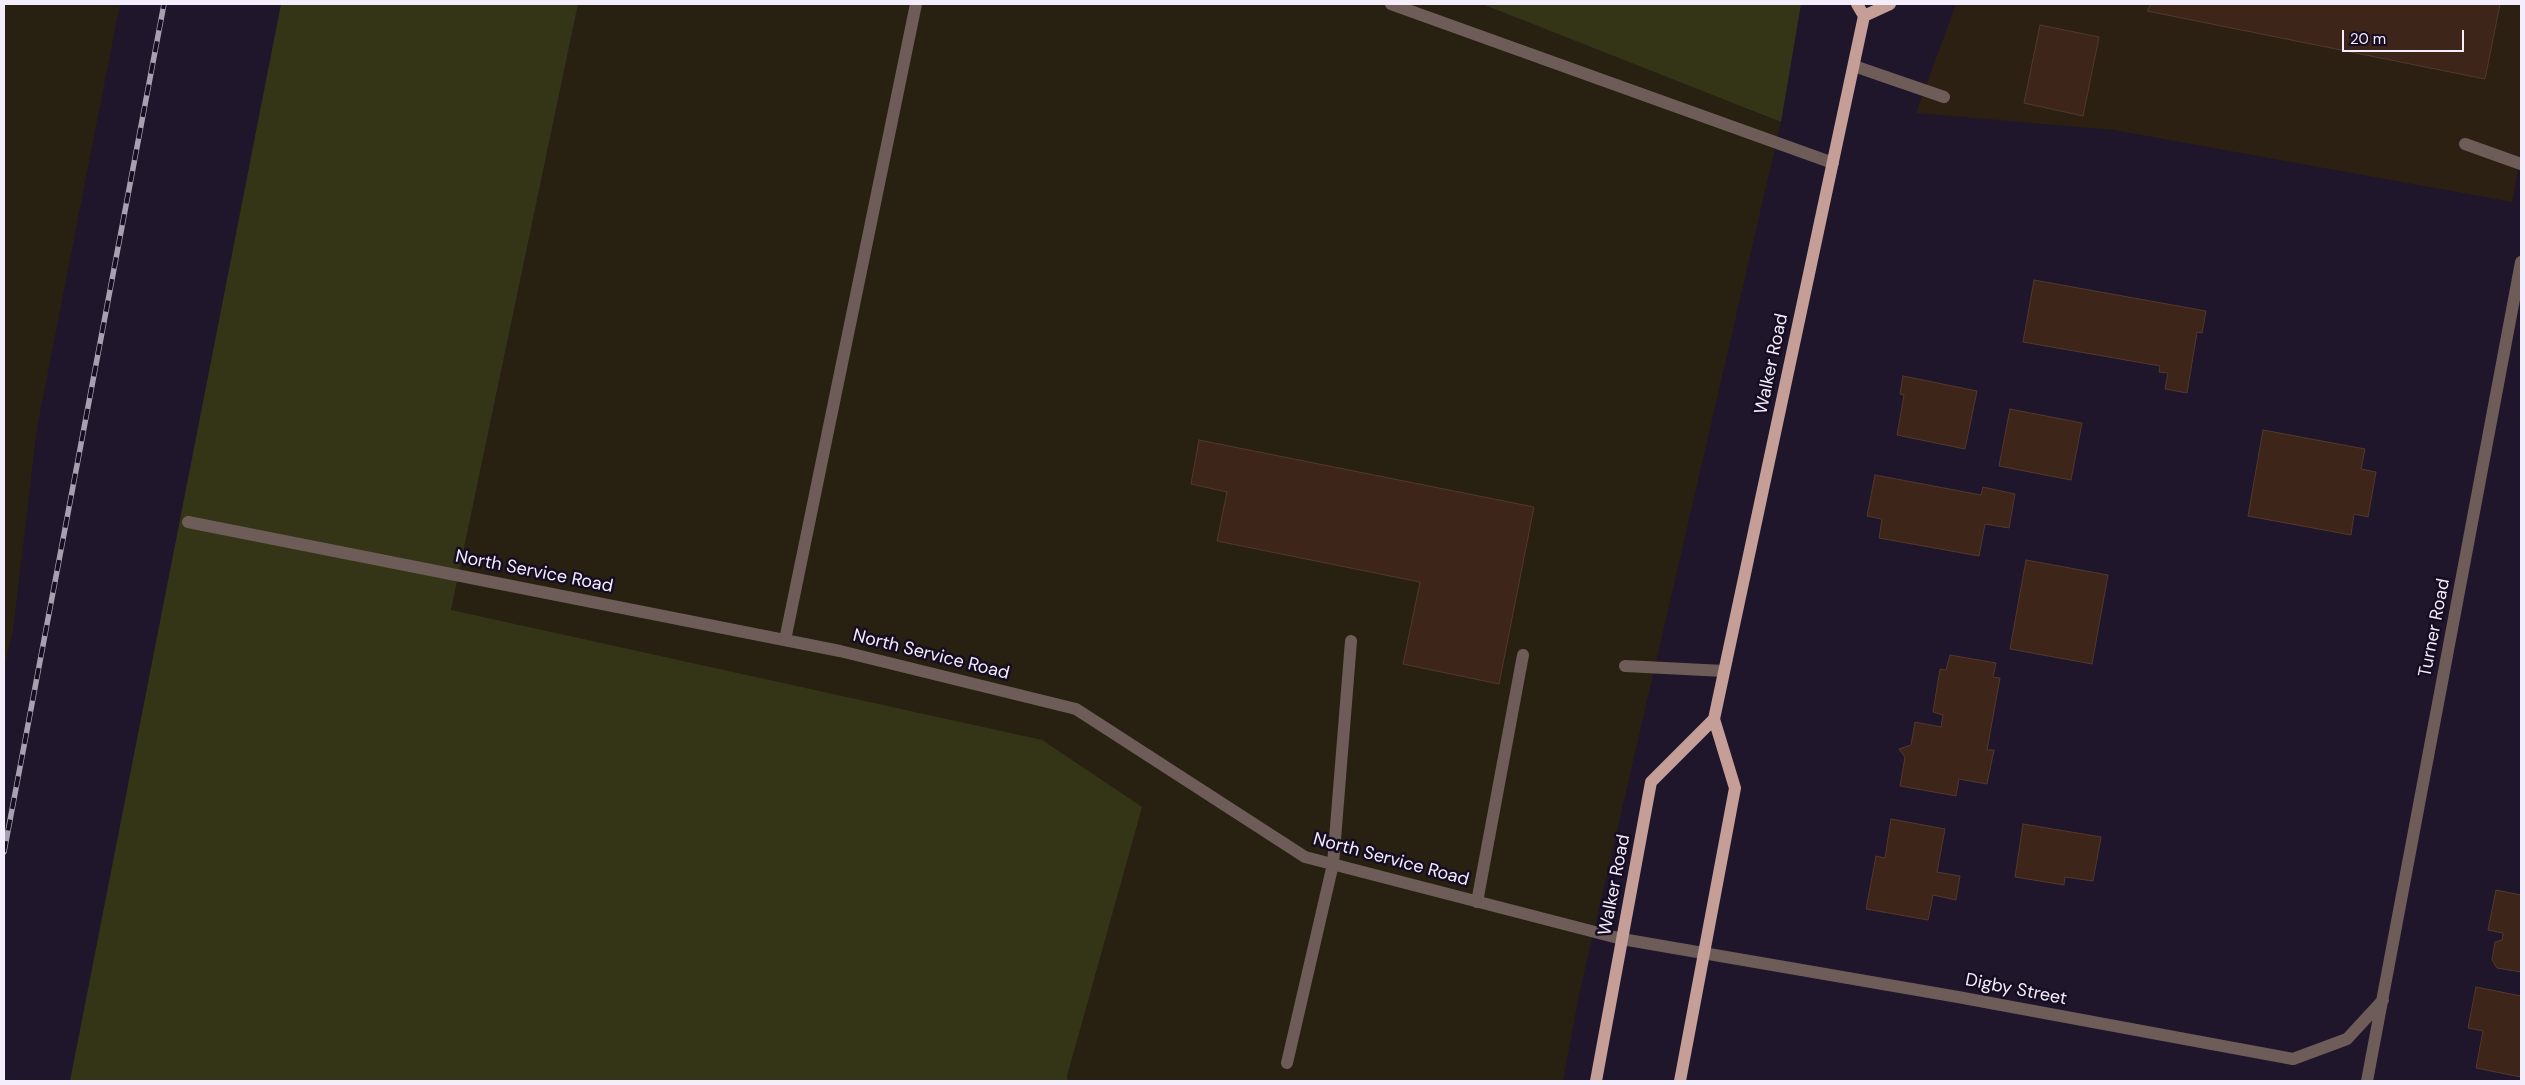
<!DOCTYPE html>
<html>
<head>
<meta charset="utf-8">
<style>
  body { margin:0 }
  #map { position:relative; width:2525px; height:1085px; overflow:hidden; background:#1f162b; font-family:"DM Sans",sans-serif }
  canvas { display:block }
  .frame { position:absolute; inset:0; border:5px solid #f3edfc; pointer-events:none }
  .scale { position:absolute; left:2342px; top:30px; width:122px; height:22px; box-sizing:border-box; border:2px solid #f3edfc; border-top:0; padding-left:6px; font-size:15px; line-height:18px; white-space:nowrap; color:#f3edfc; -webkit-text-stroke:4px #160d22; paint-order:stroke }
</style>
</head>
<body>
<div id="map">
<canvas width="2525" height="1085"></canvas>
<div class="frame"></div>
<div class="scale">20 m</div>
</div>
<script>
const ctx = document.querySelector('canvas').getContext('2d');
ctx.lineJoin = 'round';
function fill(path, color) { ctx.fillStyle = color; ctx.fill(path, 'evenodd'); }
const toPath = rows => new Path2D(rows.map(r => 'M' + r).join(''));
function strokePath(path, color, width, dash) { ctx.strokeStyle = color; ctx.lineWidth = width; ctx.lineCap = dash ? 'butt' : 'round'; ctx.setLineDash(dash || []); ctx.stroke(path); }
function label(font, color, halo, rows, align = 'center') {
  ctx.font = font + ' "DM Sans",sans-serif'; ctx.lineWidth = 5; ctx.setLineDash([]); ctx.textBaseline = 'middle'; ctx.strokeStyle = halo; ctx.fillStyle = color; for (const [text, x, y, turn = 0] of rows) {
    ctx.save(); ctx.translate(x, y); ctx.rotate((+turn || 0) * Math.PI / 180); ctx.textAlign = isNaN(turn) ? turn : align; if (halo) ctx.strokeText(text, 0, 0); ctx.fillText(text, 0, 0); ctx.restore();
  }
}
fill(toPath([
  [1956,4,2521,4,2521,156,2512,202,2114,130,1916,113]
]), '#2b2012');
fill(toPath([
  [4,4,120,4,37,428,13,630,4,669],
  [578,4,1482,4,1781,122,1579,995,1563,1081,1068,1081,1067,1076,451,610]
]), '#282111');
fill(toPath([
  [281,4,578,4,451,610,1042,740,1142,807,1067,1076,1068,1081,70,1081],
  [1482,4,1801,4,1781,122]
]), '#343517');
const building = toPath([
  [2151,4,2500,4,2485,79,2147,11,2151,4],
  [2040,25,2099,37,2083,116,2024,103,2040,25],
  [2034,280,2206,311,2202,333,2197,332,2187,393,2165,389,2168,373,2159,372,2160,366,2023,342,2034,280],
  [1903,376,1977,391,1965,449,1897,435,1904,395,1900,394,1903,376],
  [2010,409,2082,423,2071,480,1999,466,2010,409],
  [2263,430,2365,449,2361,469,2376,472,2368,517,2354,514,2351,535,2248,516,2263,430],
  [1199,440,1534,507,1499,684,1403,664,1420,582,1217,541,1227,492,1191,484,1199,440],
  [1875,475,1981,495,1983,487,2015,494,2009,528,1985,524,1979,556,1879,538,1882,519,1867,516,1875,475],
  [2026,560,2108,575,2092,664,2010,649,2026,560],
  [1950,655,1996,663,1993,677,2000,678,1987,750,1994,750,1987,784,1959,779,1956,796,1900,786,1905,757,1899,749,1911,745,1915,722,1941,727,1943,715,1933,712,1940,669,1946,670,1950,655],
  [1891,819,1945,829,1937,872,1960,876,1956,900,1933,895,1928,920,1866,909,1876,856,1885,858,1891,819],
  [2023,824,2101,837,2093,881,2065,877,2064,885,2015,877,2023,824],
  [2496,890,2521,895,2521,972,2497,968,2492,960,2495,942,2502,940,2503,933,2488,930,2496,890],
  [2476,987,2521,996,2521,1077,2476,1068,2483,1031,2468,1028,2476,987]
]);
fill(building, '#3e2519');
strokePath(building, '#53382c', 1);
strokePath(toPath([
  [1391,4,1833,163],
  [1854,66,1944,97],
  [2465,144,2521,164],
  [188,522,840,651,1076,709,1305,857,1622,939,1958,997,2293,1059,2347,1039,2383,1000],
  [785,640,916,4],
  [1625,666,1724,671],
  [1477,902,1523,655],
  [1287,1063,1333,864,1351,641],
  [2367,1081,2521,262]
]), '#6e5c59', 12);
strokePath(toPath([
  [1864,16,1890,4],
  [1596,1081,1651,782,1714,719],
  [1680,1081,1735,788,1714,719,1864,16,1857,4]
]), '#c49e97', 12);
const rail = toPath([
  [4,852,164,4]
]);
strokePath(rail, '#a7a0b1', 5.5);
strokePath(rail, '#160d22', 4, [11]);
label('18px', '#f3edfc', '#160d22', [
  ["Walker Road",1772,364,-78],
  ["North Service Road",534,572,11],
  ["Turner Road",2435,628,-79],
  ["North Service Road",931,655,14],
  ["North Service Road",1391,860,15],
  ["Walker Road",1615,885,-79],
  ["Digby Street",2016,990,11]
]);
</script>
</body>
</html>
